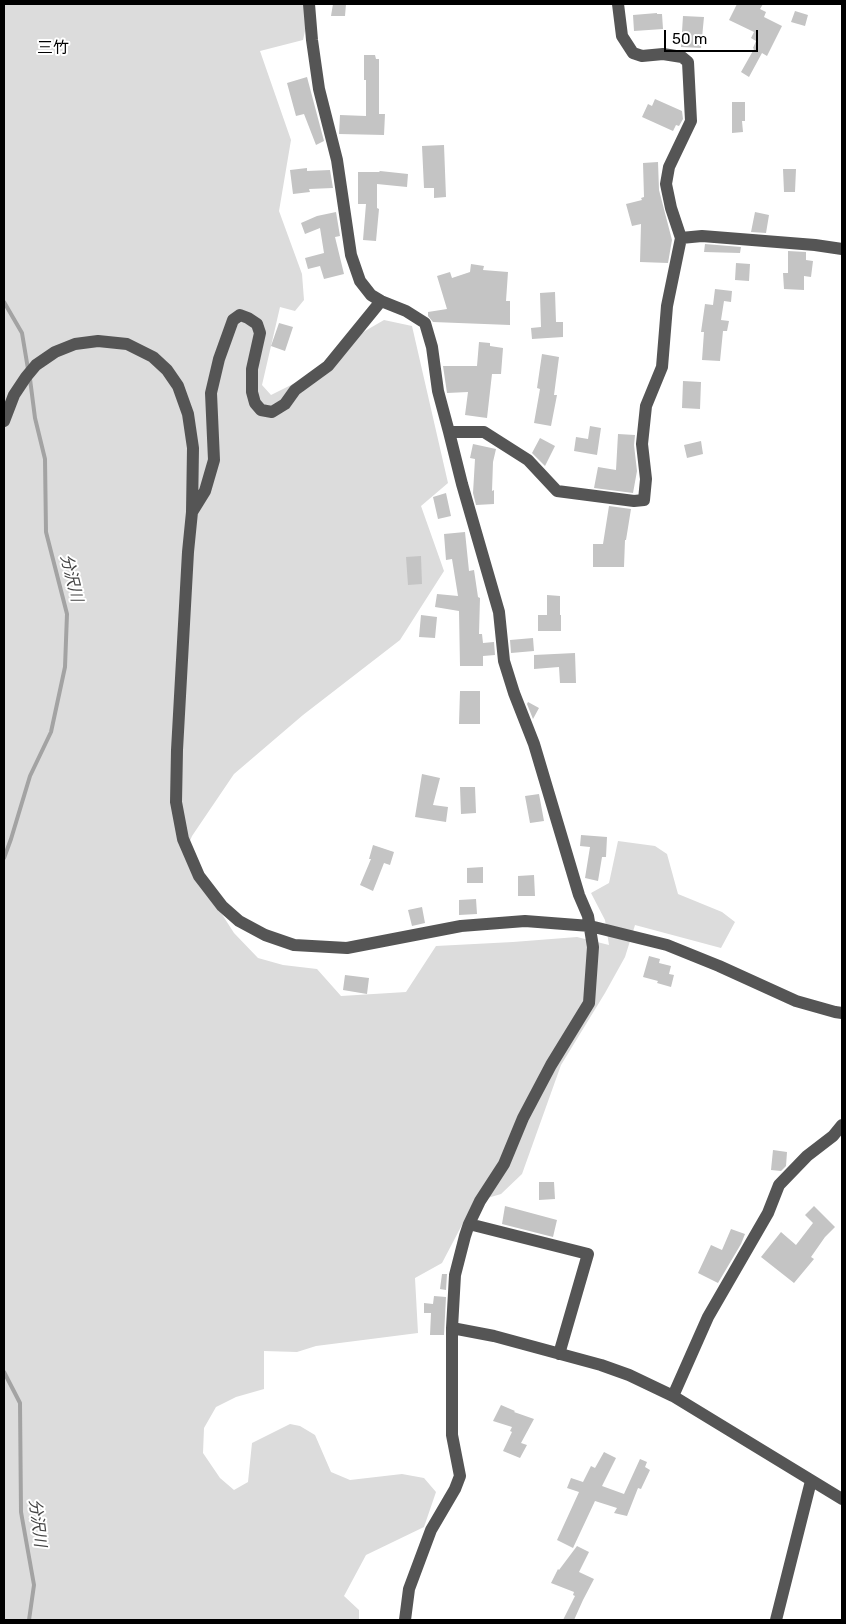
<!DOCTYPE html>
<html>
<head>
<meta charset="utf-8">
<style>
  body { margin:0 }
  #map { position:relative; width:846px; height:1624px; overflow:hidden; background:#fff; font-family:Rubik,sans-serif }
  canvas { display:block }
  .frame { position:absolute; inset:0; border:5px solid #000; pointer-events:none }
  .scale { position:absolute; left:664px; top:30px; width:94px; height:22px; box-sizing:border-box; border:2px solid #000; border-top:0; padding-left:6px; font-size:15px; line-height:18px; white-space:nowrap; color:#000; -webkit-text-stroke:4px #fff; paint-order:stroke }
</style>
</head>
<body>
<div id="map">
<canvas width="846" height="1624"></canvas>
<div class="frame"></div>
<div class="scale">50 m</div>
</div>
<script>
const ctx = document.querySelector('canvas').getContext('2d');
ctx.lineJoin = 'round';
function fill(path, color) { ctx.fillStyle = color; ctx.fill(path, 'evenodd'); }
const toPath = rows => new Path2D(rows.map(r => 'M' + r).join(''));
function strokePath(path, color, width, dash) { ctx.strokeStyle = color; ctx.lineWidth = width; ctx.lineCap = dash ? 'butt' : 'round'; ctx.setLineDash(dash || []); ctx.stroke(path); }
function label(font, color, halo, rows, align = 'center') {
  ctx.font = font + ' Rubik,"Noto Sans JP",sans-serif'; ctx.lineWidth = 4; ctx.setLineDash([]); ctx.textBaseline = 'middle'; ctx.strokeStyle = halo; ctx.fillStyle = color; for (const [text, x, y, turn = 0] of rows) {
    ctx.save(); ctx.translate(x, y); ctx.rotate((+turn || 0) * Math.PI / 180); ctx.textAlign = isNaN(turn) ? turn : align; if (halo) ctx.strokeText(text, 0, 0); ctx.fillText(text, 0, 0); ctx.restore();
  }
}
fill(toPath([
  [4,4,311,4,303,40,260,51,291,140,279,211,302,274,304,300,295,311,280,307,262,385,271,395,297,382,365,331,384,320,412,326,448,483,421,506,444,571,400,640,303,715,234,774,192,836,184,855,234,933,258,958,283,965,317,969,341,996,406,992,436,946,513,942,577,937,609,945,605,920,591,893,609,883,618,841,655,846,667,854,678,894,722,912,735,922,721,948,635,925,625,957,605,993,561,1065,522,1174,501,1194,474,1202,442,1263,415,1278,418,1333,316,1346,297,1352,264,1351,264,1389,236,1397,216,1407,204,1428,203,1453,220,1478,234,1490,248,1482,252,1443,290,1424,300,1426,315,1435,331,1472,350,1480,402,1474,424,1478,436,1492,424,1527,366,1555,344,1596,359,1610,359,1620,4,1620]
]), '#dcdcdc');
strokePath(toPath([
  [4,302,22,333,28,369],
  [4,858,11,839,30,776,51,732,65,667,67,614,46,532,45,459,35,418,30,379],
  [4,1372,20,1403,21,1512,34,1585,29,1620]
]), '#a3a3a3', 4);
fill(toPath([
  [333,4,346,4,345,16,331,16],
  [737,4,763,4,760,9,766,12,764,17,782,26,767,56,762,53,749,77,741,72,754,49,753,48,756,41,751,38,754,32,729,20],
  [795,11,808,15,805,26,791,22],
  [657,13,657,14,662,14,663,29,634,31,633,15],
  [683,16,704,17,701,48,681,47],
  [364,55,375,55,376,59,379,59,379,114,385,114,384,135,339,134,340,115,366,116,366,80,364,80],
  [307,77,324,141,316,145,304,114,296,116,287,83],
  [655,99,682,111,683,119,679,126,676,125,673,131,642,117,648,104,652,106],
  [732,102,745,102,745,121,742,121,743,132,732,133],
  [444,145,446,197,434,198,434,188,424,188,422,146],
  [658,162,659,190,672,240,668,263,640,262,641,224,632,226,626,204,642,200,641,198,644,197,643,163],
  [307,168,307,171,330,170,333,188,309,189,310,192,293,194,290,170],
  [783,169,796,169,795,192,784,192],
  [380,171,408,174,407,187,377,184,377,208,379,209,376,241,363,240,366,204,358,204,358,172,379,172],
  [336,212,340,236,335,237,344,274,324,279,320,266,308,269,305,258,324,253,320,228,305,234,301,223,317,216],
  [755,212,769,215,766,233,751,232],
  [705,244,741,247,740,253,704,252],
  [788,251,806,252,806,260,813,261,811,277,804,276,804,290,784,289,783,273,788,273],
  [736,263,750,264,749,281,735,280],
  [471,264,484,266,483,270,508,272,506,301,510,301,510,325,433,322,428,316,428,312,447,309,437,276,450,272,452,278,470,272],
  [715,289,732,291,731,302,724,301,721,320,729,321,727,331,723,331,720,361,702,360,704,332,701,332,705,304,713,305],
  [555,292,556,322,563,322,563,337,532,339,531,328,541,327,540,293],
  [279,323,293,327,285,351,271,346],
  [479,342,490,343,490,346,503,348,501,374,492,374,487,418,465,415,468,392,447,393,443,366,477,366],
  [542,354,559,357,554,395,557,395,551,426,534,423,540,389,537,388],
  [683,381,701,382,700,409,682,408],
  [590,426,601,428,597,455,574,451,576,437,588,439],
  [618,434,635,435,634,445,637,471,633,493,594,488,598,467,616,470],
  [540,438,555,446,545,466,532,453],
  [701,441,703,454,687,458,684,445],
  [473,444,496,449,493,462,492,491,494,490,494,504,476,505,473,493,475,459,470,458],
  [446,493,451,516,438,519,433,497],
  [609,506,631,509,626,540,625,540,624,567,593,567,593,544,603,544],
  [465,532,469,571,474,570,478,597,480,598,479,634,482,634,483,643,494,642,495,655,483,656,483,666,460,666,459,611,435,607,437,594,458,596,452,559,446,560,444,534],
  [421,556,422,584,408,585,406,557],
  [547,595,560,596,560,615,561,615,561,631,538,631,538,615,547,615],
  [421,615,437,617,435,638,419,637],
  [533,638,534,651,511,653,510,640],
  [575,653,576,683,560,683,559,667,534,669,534,655],
  [460,691,480,691,480,724,459,724],
  [528,702,539,708,533,719,527,704],
  [422,774,440,778,433,805,448,807,446,822,415,817],
  [460,787,475,787,476,813,461,814],
  [539,794,544,821,530,823,525,796],
  [581,835,607,837,606,857,602,857,598,881,585,878,590,847,580,846],
  [373,845,394,852,390,865,384,863,373,891,360,885,371,859,369,859],
  [483,867,483,883,467,883,467,868],
  [534,875,535,896,518,896,518,876],
  [476,899,477,914,459,915,459,900],
  [422,907,425,923,412,926,408,910],
  [649,956,660,959,659,963,671,966,669,974,674,975,671,987,657,983,658,981,643,977],
  [345,975,369,978,367,994,343,990],
  [773,1150,787,1152,786,1166,781,1171,771,1170],
  [539,1182,554,1182,555,1199,539,1200],
  [505,1206,557,1220,553,1237,502,1224],
  [814,1206,835,1227,825,1237,811,1257,814,1259,794,1283,761,1257,781,1232,796,1245,813,1223,805,1215],
  [731,1229,745,1234,741,1244,718,1283,698,1273,711,1245,722,1250],
  [442,1274,447,1274,446,1290,440,1289],
  [434,1296,446,1297,444,1335,430,1335,431,1313,424,1313,424,1303,433,1304],
  [501,1405,515,1411,514,1412,534,1419,521,1443,527,1445,520,1458,503,1451,512,1432,510,1431,512,1427,493,1421],
  [604,1452,616,1458,602,1486,624,1494,640,1459,647,1462,645,1467,650,1470,641,1489,638,1488,627,1516,614,1513,617,1508,595,1501,573,1548,557,1540,579,1492,567,1488,571,1478,583,1482,591,1466,595,1468],
  [577,1546,589,1552,579,1572,594,1579,583,1600,574,1620,563,1620,575,1596,573,1595,574,1592,551,1583,558,1569,559,1570]
]), '#c4c4c4');
strokePath(toPath([
  [309,4,312,40,319,89,337,160,351,255,360,281,371,295,381,301,406,311,425,323,432,347,438,391,449,432,462,484,499,612,504,661,514,693,534,744,579,895,588,916,593,947,589,1003,551,1065,523,1118,504,1164,480,1201,469,1224,465,1236,455,1275,452,1328,452,1435,460,1476,455,1489,431,1530,409,1589,405,1620],
  [681,238,702,236,815,245,842,249],
  [4,421,14,395,26,377,36,365,55,352,75,344,98,341,127,344,153,357,167,370,178,386,188,414,193,448,192,512,188,552,177,750,176,802,183,839,199,876,222,906,239,921,265,935,294,945,347,948,461,926,525,921,590,926,667,945,719,966,796,1001,835,1012,842,1013],
  [449,432,484,432,528,460,557,491,634,501,644,500,646,479,642,444,646,406,662,367,667,306,681,238,671,208,666,184,669,167,691,121,688,62,682,57,663,54,642,56,633,53,622,36,618,4],
  [192,512,205,491,214,460,211,393,219,359,233,320,240,315,248,318,257,324,260,333,252,369,252,392,255,403,261,410,272,412,285,404,295,390,328,366,381,301],
  [469,1224,588,1254,559,1354],
  [452,1328,494,1336,601,1365,629,1375,673,1396,842,1499],
  [673,1396,708,1317,768,1213,779,1185,807,1156,833,1136,842,1125],
  [776,1620,811,1481]
]), '#555', 12);
label('16px', '#000', '#fff', [
  ["三竹",53,48]
]);
label('italic 16px', '#444', '#fff', [
  ["分沢川",71,578,76],
  ["分沢川",37,1523,83]
]);
</script>
</body>
</html>
